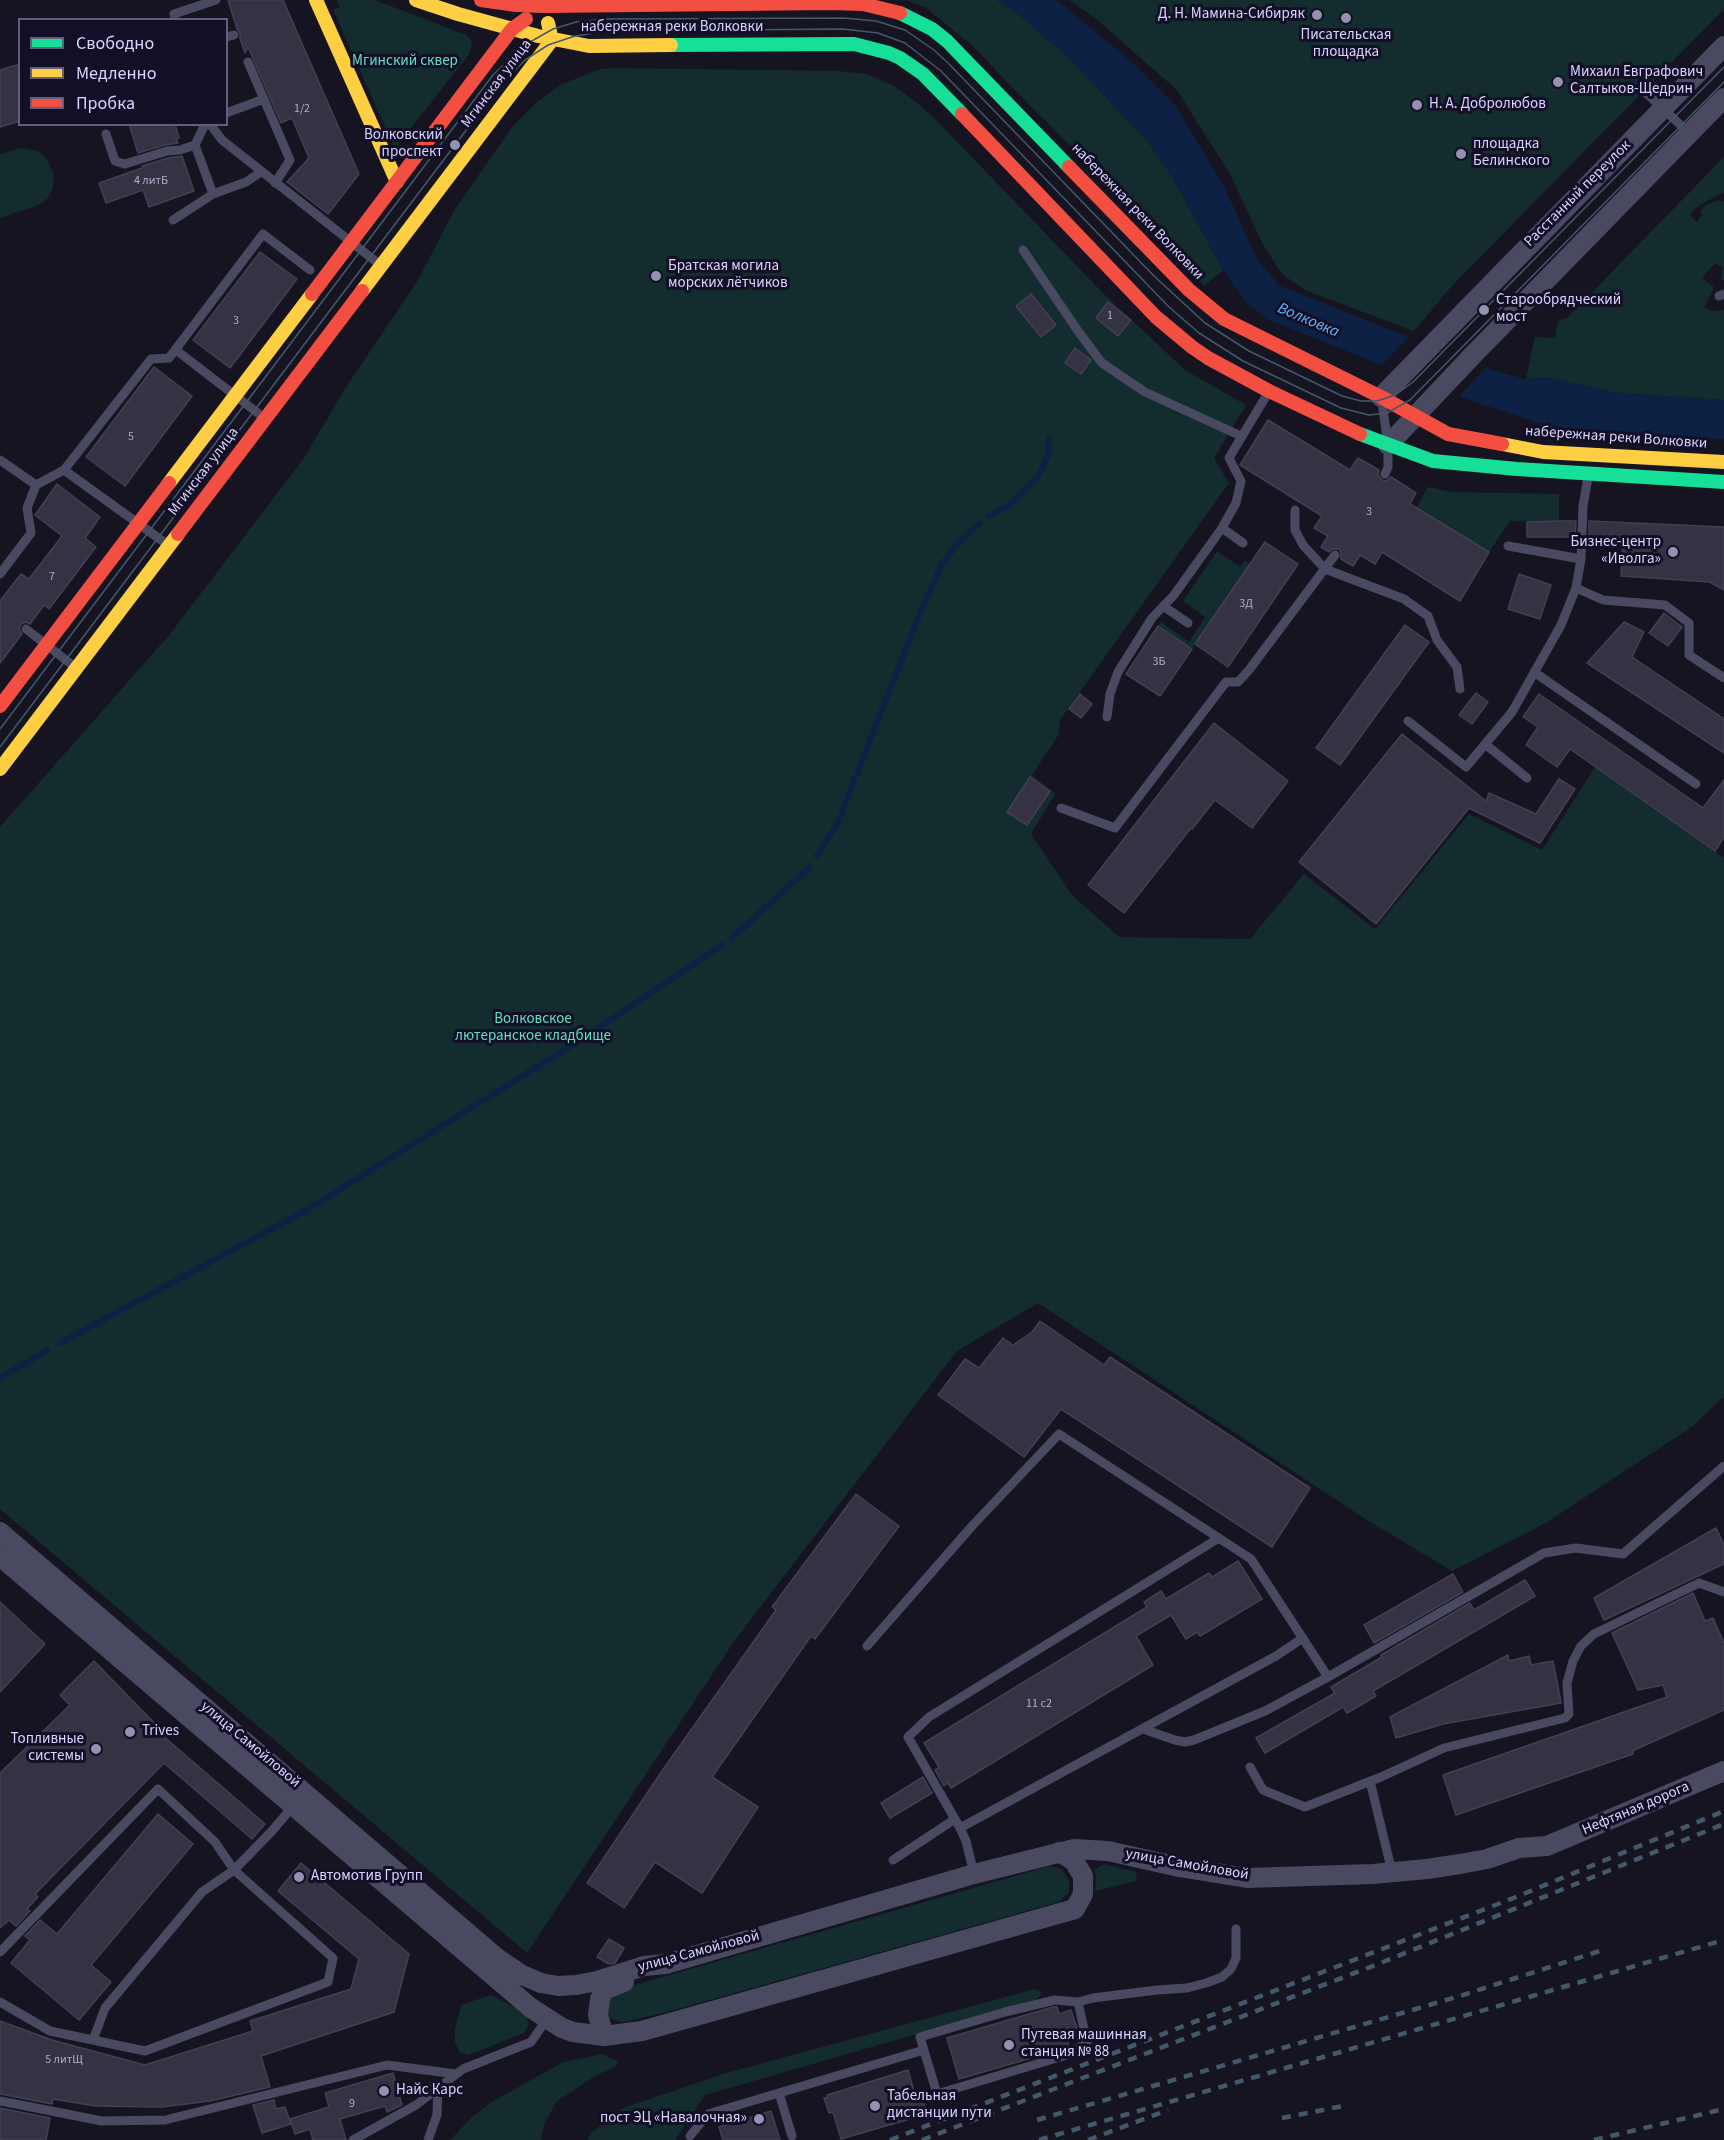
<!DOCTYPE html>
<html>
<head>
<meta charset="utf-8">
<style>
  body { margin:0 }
  #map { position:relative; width:1724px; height:2140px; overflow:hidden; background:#161421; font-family:"Source Sans 3",sans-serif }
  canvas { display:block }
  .legend { position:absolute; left:18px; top:18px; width:210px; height:108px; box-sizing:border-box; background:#130f26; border:2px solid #625e7d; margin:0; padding:8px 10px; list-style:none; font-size:18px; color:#d9d4ff }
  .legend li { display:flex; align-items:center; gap:12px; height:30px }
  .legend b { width:30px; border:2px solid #625e7d }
</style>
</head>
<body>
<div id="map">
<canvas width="1724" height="2140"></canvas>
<ul class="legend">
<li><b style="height:8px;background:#16e098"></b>Свободно</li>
<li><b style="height:8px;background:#ffcf43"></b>Медленно</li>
<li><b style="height:8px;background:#f24e42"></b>Пробка</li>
</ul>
</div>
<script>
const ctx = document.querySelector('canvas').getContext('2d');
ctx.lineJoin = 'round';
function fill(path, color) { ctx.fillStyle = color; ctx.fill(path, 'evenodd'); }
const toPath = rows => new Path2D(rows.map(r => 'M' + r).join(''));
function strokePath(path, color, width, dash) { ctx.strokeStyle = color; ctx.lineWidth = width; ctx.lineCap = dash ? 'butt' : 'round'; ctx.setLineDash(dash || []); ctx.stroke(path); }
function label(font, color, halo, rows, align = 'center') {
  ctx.font = font + ' "Source Sans 3",sans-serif'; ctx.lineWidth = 6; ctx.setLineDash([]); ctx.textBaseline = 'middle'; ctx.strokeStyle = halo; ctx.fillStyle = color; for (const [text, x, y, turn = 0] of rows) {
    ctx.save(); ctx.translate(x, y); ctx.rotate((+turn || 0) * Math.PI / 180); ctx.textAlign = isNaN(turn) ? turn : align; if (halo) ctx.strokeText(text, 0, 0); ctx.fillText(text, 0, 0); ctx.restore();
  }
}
fill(toPath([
  [336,0,375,0,466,35,472,41,470,53,397,146,393,145,333,10,340,7],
  [907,0,997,0,1016,12,1068,57,1149,143,1173,178,1223,270,1204,286,1164,241,1006,81,975,48,926,8],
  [1069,0,1724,0,1724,9,1451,287,1414,331,1307,291,1283,275,1263,245,1231,176,1177,90,1095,18],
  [613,68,838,71,867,74,894,86,917,103,935,119,1104,294,1185,370,1246,405,1214,458,1229,483,1060,720,1059,734,1032,775,1055,794,1031,834,1072,895,1119,937,1250,939,1304,874,1375,929,1469,814,1542,850,1595,767,1724,858,1724,1396,1693,1426,1546,1523,1452,1571,1367,1520,1038,1303,957,1351,735,1640,527,1953,0,1509,0,827,170,634,304,458,346,387,418,280,455,209,513,126,537,102,560,85,600,69],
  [21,148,38,151,47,159,54,175,53,187,48,198,39,205,0,218,0,154],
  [1724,157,1724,192,1698,206,1690,215,1697,222,1702,215,1700,212,1705,206,1718,200,1724,201,1724,280,1721,280,1723,268,1715,263,1702,278,1714,287,1704,308,1715,311,1724,310,1724,400,1617,393,1548,378,1526,379,1535,337,1555,338,1556,329,1560,320,1567,318],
  [1428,487,1452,492,1559,494,1559,521,1510,521,1489,552,1416,508],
  [1217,551,1240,567,1245,560,1250,564,1192,649,1158,626,1161,622,1189,642,1205,617,1183,601],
  [1104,1864,1137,1872,1136,1881,1095,1891,1096,1875,1094,1870],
  [1050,1866,1062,1869,1069,1880,1069,1892,1059,1902,667,2012,623,2022,611,2019,607,2013,607,1999,624,1988],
  [1035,1989,1040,1991,1041,1995,1035,2000,705,2095,675,2140,588,2140,591,2133,623,2108,723,2074],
  [491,1995,527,2014,528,2026,524,2033,469,2055,460,2052,455,2042,455,2029,461,2005],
  [602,2054,619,2062,613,2068,595,2076,556,2102,544,2125,541,2140,450,2140,471,2118,490,2103,563,2062]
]), '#132c2d');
fill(toPath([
  [997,0,1056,0,1130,60,1175,105,1224,186,1257,259,1280,286,1492,370,1525,379,1548,378,1617,393,1724,400,1724,439,1628,435,1575,430,1539,423,1472,401,1269,320,1247,303,1223,270,1173,178,1149,143,1068,57,1016,12]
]), '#0d2144');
fill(toPath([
  [1411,335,1488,365,1457,399,1379,368]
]), '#161421');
strokePath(toPath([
  [989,516,1012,503,1037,478,1048,456,1049,439],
  [817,856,838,822,920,613,942,564,958,543,980,523],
  [732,938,810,867],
  [597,1029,722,945],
  [60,1343,305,1211,587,1036],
  [0,1378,48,1350]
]), '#0d2144', 6);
const building = toPath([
  [228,0,283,0,359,174,328,214,287,182,309,158,292,118,281,123,248,47,245,53,240,38,240,33,237,29,228,0],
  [20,64,20,121,0,127,0,70,20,64],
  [129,124,175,124,179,138,176,139,178,143,165,145,138,153,129,124],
  [182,156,194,191,149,207,143,190,106,203,99,183,142,168,142,166,168,158,182,156],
  [260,252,297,279,230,368,193,340,260,252],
  [1031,294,1056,325,1041,337,1016,306,1031,294],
  [1108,302,1131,320,1118,336,1096,318,1108,302],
  [1075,348,1091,360,1081,374,1065,363,1075,348],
  [154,367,192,396,125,486,86,457,154,367],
  [1268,420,1350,470,1358,458,1379,470,1378,475,1382,480,1386,481,1391,477,1416,493,1410,504,1489,552,1460,601,1382,552,1375,564,1360,555,1353,566,1341,559,1341,553,1339,549,1333,549,1329,552,1321,547,1328,536,1314,528,1322,516,1240,465,1268,420],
  [57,484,100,517,85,538,96,547,49,609,44,605,30,624,26,622,21,624,19,629,22,634,0,663,0,601,21,574,29,579,62,536,35,515,57,484],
  [1559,521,1576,521,1575,537,1527,537,1527,522,1559,521],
  [1589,521,1724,527,1724,590,1710,582,1621,576,1623,539,1589,536,1589,521],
  [1265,542,1298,564,1228,667,1195,644,1265,542],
  [1519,574,1551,585,1540,619,1508,609,1519,574],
  [1664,613,1682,627,1668,646,1649,633,1664,613],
  [1624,622,1644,632,1632,657,1724,719,1724,753,1587,663,1624,622],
  [1405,625,1429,642,1340,765,1316,748,1405,625],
  [1158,626,1192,649,1160,696,1126,674,1158,626],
  [1476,693,1488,702,1472,724,1459,715,1476,693],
  [1080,694,1092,704,1081,718,1069,709,1080,694],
  [1539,694,1703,808,1724,780,1724,837,1715,851,1570,749,1557,767,1526,745,1538,727,1523,717,1539,694],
  [1214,723,1288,781,1252,828,1215,800,1192,829,1191,828,1124,913,1088,885,1214,723],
  [1402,734,1486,801,1489,793,1536,814,1559,779,1575,789,1540,843,1469,808,1376,924,1299,862,1402,734],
  [1030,777,1050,791,1027,825,1007,812,1030,777],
  [1040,1321,1104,1365,1110,1357,1310,1488,1272,1547,1061,1409,1024,1457,938,1395,965,1359,979,1368,1003,1338,1013,1345,1032,1332,1040,1321],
  [856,1494,899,1526,815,1639,811,1636,712,1777,758,1807,702,1893,655,1862,624,1908,587,1883,664,1768,776,1610,772,1607,856,1494],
  [1716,1528,1724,1545,1724,1564,1604,1620,1594,1598,1716,1528],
  [1238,1561,1262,1599,1200,1636,1197,1632,1186,1639,1171,1615,1136,1636,1153,1665,951,1788,948,1783,944,1786,935,1770,939,1767,924,1743,1147,1607,1144,1602,1161,1591,1166,1599,1209,1573,1212,1577,1238,1561],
  [1453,1574,1463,1592,1374,1643,1364,1625,1453,1574],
  [1525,1580,1535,1596,1373,1691,1376,1696,1347,1713,1343,1707,1265,1753,1256,1738,1335,1693,1331,1687,1382,1657,1381,1655,1470,1603,1474,1610,1525,1580],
  [1693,1593,1705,1621,1713,1618,1724,1643,1724,1710,1632,1751,1633,1754,1456,1815,1443,1775,1667,1697,1663,1685,1638,1690,1612,1633,1693,1593],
  [0,1602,45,1644,0,1692,0,1602],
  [1508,1655,1509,1661,1529,1656,1531,1665,1553,1661,1561,1703,1443,1724,1396,1738,1390,1717,1508,1655],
  [94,1661,164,1733,162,1735,265,1824,252,1839,164,1763,35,1894,38,1897,27,1909,30,1911,16,1926,9,1920,0,1928,0,1773,70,1705,60,1695,94,1661],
  [923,1777,932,1793,890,1818,881,1803,923,1777],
  [158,1814,193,1844,91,1965,111,1982,79,2020,11,1963,30,1940,25,1936,40,1920,57,1934,158,1814],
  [301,1863,409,1954,394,2012,261,2056,270,2087,210,2101,162,2107,95,2106,53,2099,52,2104,0,2094,0,2021,52,2040,145,2065,253,2031,250,2021,351,1989,359,1959,278,1891,301,1863],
  [609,1939,624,1948,615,1963,609,1964,597,1957,609,1939],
  [1053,2007,1057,2007,1059,2014,1071,2010,1077,2028,1064,2031,1069,2047,959,2079,947,2038,1053,2007],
  [908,2070,916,2099,922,2097,927,2114,841,2139,833,2112,829,2113,824,2098,828,2097,827,2095,908,2070],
  [393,2073,402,2105,387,2112,385,2106,340,2119,346,2140,313,2140,310,2129,295,2134,290,2119,329,2107,325,2093,393,2073],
  [274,2100,276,2109,285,2107,291,2124,262,2133,253,2105,274,2100],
  [0,2108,50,2118,46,2140,0,2140,0,2108],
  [771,2111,780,2140,723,2140,719,2127,771,2111]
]);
fill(building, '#343243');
strokePath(building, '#433f54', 1.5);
strokePath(toPath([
  [175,20,174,14,216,0],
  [226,37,234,35],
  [248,62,290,160,275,183],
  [1644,91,1689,133],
  [226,113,264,99],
  [205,124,195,145,213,194],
  [210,124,222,140,379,264],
  [106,134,115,161,125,164,167,151,180,150,195,145],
  [173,220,213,194,246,182,261,172],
  [1023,250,1078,331,1102,363,1145,392,1241,436],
  [1719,296,1724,294],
  [176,350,263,417],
  [1382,402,1388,445,1388,467,1385,474],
  [0,460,36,485],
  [64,470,151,359,169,358,263,234,310,270],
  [1295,510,1295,530,1303,545,1325,569,1404,599,1428,616,1437,640,1457,667,1460,689],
  [1222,528,1243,543],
  [1508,546,1581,559],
  [0,574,31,533,27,508,36,485,64,470,168,545],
  [1576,588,1603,600,1665,605,1689,623,1689,655,1724,678],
  [1163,606,1188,623],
  [26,629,75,667],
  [1534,672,1696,784],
  [1107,717,1110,694,1118,672,1152,618,1174,595,1222,528,1236,503,1241,481,1229,458,1268,393],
  [1408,721,1466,767,1512,712,1561,625,1576,588,1581,559,1583,506,1588,477],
  [1485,744,1527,778],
  [1061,808,1115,828,1226,682,1238,682,1249,670,1335,555],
  [867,1646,973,1525,1059,1434,1251,1559,1328,1677,1265,1711,1194,1740,1185,1742,1175,1740,1143,1729],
  [1328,1677,1544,1553,1576,1548,1623,1554,1724,1466],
  [1250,1767,1263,1790,1305,1807,1381,1777,1444,1748,1565,1718,1569,1714,1567,1683,1573,1661,1581,1646,1594,1634,1699,1583,1724,1592],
  [1370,1781,1392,1872],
  [960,1828,1276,1656,1303,1638],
  [893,1860,955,1819],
  [974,1874,966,1841,960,1828,908,1737,929,1717,1219,1538],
  [0,1952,158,1789,215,1842,234,1870,333,1958,328,1982,145,2051,50,2031,0,2002],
  [1078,2002,1087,2042,1070,2054,937,2094,920,2037,1005,2012,1055,2000,1078,2002,1093,1998,1157,1990,1187,1988,1206,1983,1222,1977,1231,1969,1236,1958,1236,1929],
  [93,2040,105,2008,202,1892,234,1870,272,1831,294,1805],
  [779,2093,792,2136],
  [0,2101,102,2121,165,2120,387,2065,456,2074],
  [690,2136,708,2114,924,2050],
  [353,2140,416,2105,463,2069,531,2042,547,2019],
  [428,2140,437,2115,438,2087]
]), '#4a4962', 9);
strokePath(toPath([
  [1381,397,1724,46],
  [1388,445,1471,357,1724,98],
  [0,1532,497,1958,522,1975,541,1983,558,1986,576,1985,597,1981,644,1966,666,1964,974,1874,1074,1849,1108,1851,1179,1867,1247,1878,1373,1874,1427,1869,1460,1864,1487,1859,1519,1848,1547,1846,1724,1771],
  [0,1556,531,2008,562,2028,573,2032,604,2036,642,2031,1075,1909,1083,1894,1083,1876,1074,1861,1059,1852],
  [604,2036,598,2015,600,1999,604,1990,624,1982]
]), '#4a4962', 20);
strokePath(toPath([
  [900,13,932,29,947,41,1069,167],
  [671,45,854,44,889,53,900,58,923,74,962,114],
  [1360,434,1433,461,1517,469,1724,482]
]), '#16e098', 14);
strokePath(toPath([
  [316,0,397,182],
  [416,0,458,14,538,36,589,46,671,45],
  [362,291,552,40,548,23],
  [1502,444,1543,452,1724,462],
  [169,483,312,294],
  [0,769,178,534]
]), '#ffcf43', 14);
strokePath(toPath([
  [481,0,516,5,544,6,831,3,863,4,900,13],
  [962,114,1156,317,1192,347,1208,358,1269,391,1360,434],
  [1069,167,1189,290,1224,319,1381,397,1448,434,1502,444],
  [312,294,512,29,526,19],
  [178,534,362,291],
  [0,706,169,483]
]), '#f24e42', 14);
strokePath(toPath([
  [0,729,493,75,523,46,553,29,576,22,605,19,844,18,876,21,905,30,934,50,949,64,1154,276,1205,323,1249,351,1342,396,1361,401,1377,401,1395,395,1413,382,1724,67],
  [0,747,501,84,525,60,548,45,575,36,608,31,843,29,878,33,905,43,941,71,1169,307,1199,333,1243,361,1341,408,1369,415,1387,413,1410,400,1724,82]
]), '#43596b', 1.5);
strokePath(toPath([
  [1282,2118,1343,2106],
  [1037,2120,1460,1996,1603,1950],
  [890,2140,1516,1897,1724,1811],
  [922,2140,1383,1962,1724,1824],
  [1039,2140,1724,1940],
  [1088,2140,1168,2110],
  [1594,2140,1724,2109]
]), '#43596b', 4.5, [9, 8]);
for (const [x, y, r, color] of [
  [1317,15,6,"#9591b1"],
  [1346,18,6,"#9591b1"],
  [1558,82,6,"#9591b1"],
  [1417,105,6,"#9591b1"],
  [455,145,6,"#9591b1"],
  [1461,154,6,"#9591b1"],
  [656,276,6,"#9591b1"],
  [1484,310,6,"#9591b1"],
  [1673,552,6,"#9591b1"],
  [130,1732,6,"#9591b1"],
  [96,1749,6,"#9591b1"],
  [299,1877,6,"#9591b1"],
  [1009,2045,6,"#9591b1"],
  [384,2091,6,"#9591b1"],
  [875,2106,6,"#9591b1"],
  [759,2119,6,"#9591b1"]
]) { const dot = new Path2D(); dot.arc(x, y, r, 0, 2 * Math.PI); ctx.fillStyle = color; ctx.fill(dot); strokePath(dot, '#130f26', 2); }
label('12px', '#b0acd0', null, [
  ["1/2",302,109],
  ["4 литБ",151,181],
  ["1",1110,316],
  ["3",236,321],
  ["5",131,437],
  ["3",1369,512],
  ["7",52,577],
  ["3Д",1246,604],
  ["3Б",1159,662],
  ["11 с2",1039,1704],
  ["5 литЩ",64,2060],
  ["9",352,2104]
]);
label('15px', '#d9d4ff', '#130f26', [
  ["Д. Н. Мамина-Сибиряк",1305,15,"right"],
  ["Писательская",1346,36,"center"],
  ["площадка",1346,53,"center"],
  ["Михаил Евграфович",1570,73],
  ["Салтыков-Щедрин",1570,90],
  ["Н. А. Добролюбов",1429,105],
  ["Волковский",443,136,"right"],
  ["проспект",443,153,"right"],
  ["площадка",1473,145],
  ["Белинского",1473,162],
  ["Братская могила",668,267],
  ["морских лётчиков",668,284],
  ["Старообрядческий",1496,301],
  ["мост",1496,318],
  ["Бизнес-центр",1661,543,"right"],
  ["«Иволга»",1661,560,"right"],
  ["Trives",142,1732],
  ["Топливные",84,1740,"right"],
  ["системы",84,1757,"right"],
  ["Автомотив Групп",311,1877],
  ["Путевая машинная",1021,2036],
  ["станция № 88",1021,2053],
  ["Найс Карс",396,2091],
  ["Табельная",887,2097],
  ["дистанции пути",887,2114],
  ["пост ЭЦ «Навалочная»",747,2119,"right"]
], 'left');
label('15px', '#d9d4ff', '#130f26', [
  ["набережная реки Волковки",672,28],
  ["Мгинская улица",497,84,-53],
  ["Расстанный переулок",1578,194,-45],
  ["набережная реки Волковки",1137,212,46],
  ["набережная реки Волковки",1616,438,4],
  ["Мгинская улица",204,472,-53],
  ["улица Самойловой",250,1745,40],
  ["Нефтяная дорога",1636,1809,-23],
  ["улица Самойловой",1187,1865,10],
  ["улица Самойловой",699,1952,-15]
]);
label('15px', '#5fe0c0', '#130f26', [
  ["Мгинский сквер",405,62],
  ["Волковское",533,1020],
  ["лютеранское кладбище",533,1037]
]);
label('italic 16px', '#62b6ff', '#130f26', [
  ["Волковка",1308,321,23]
]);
</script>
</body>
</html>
